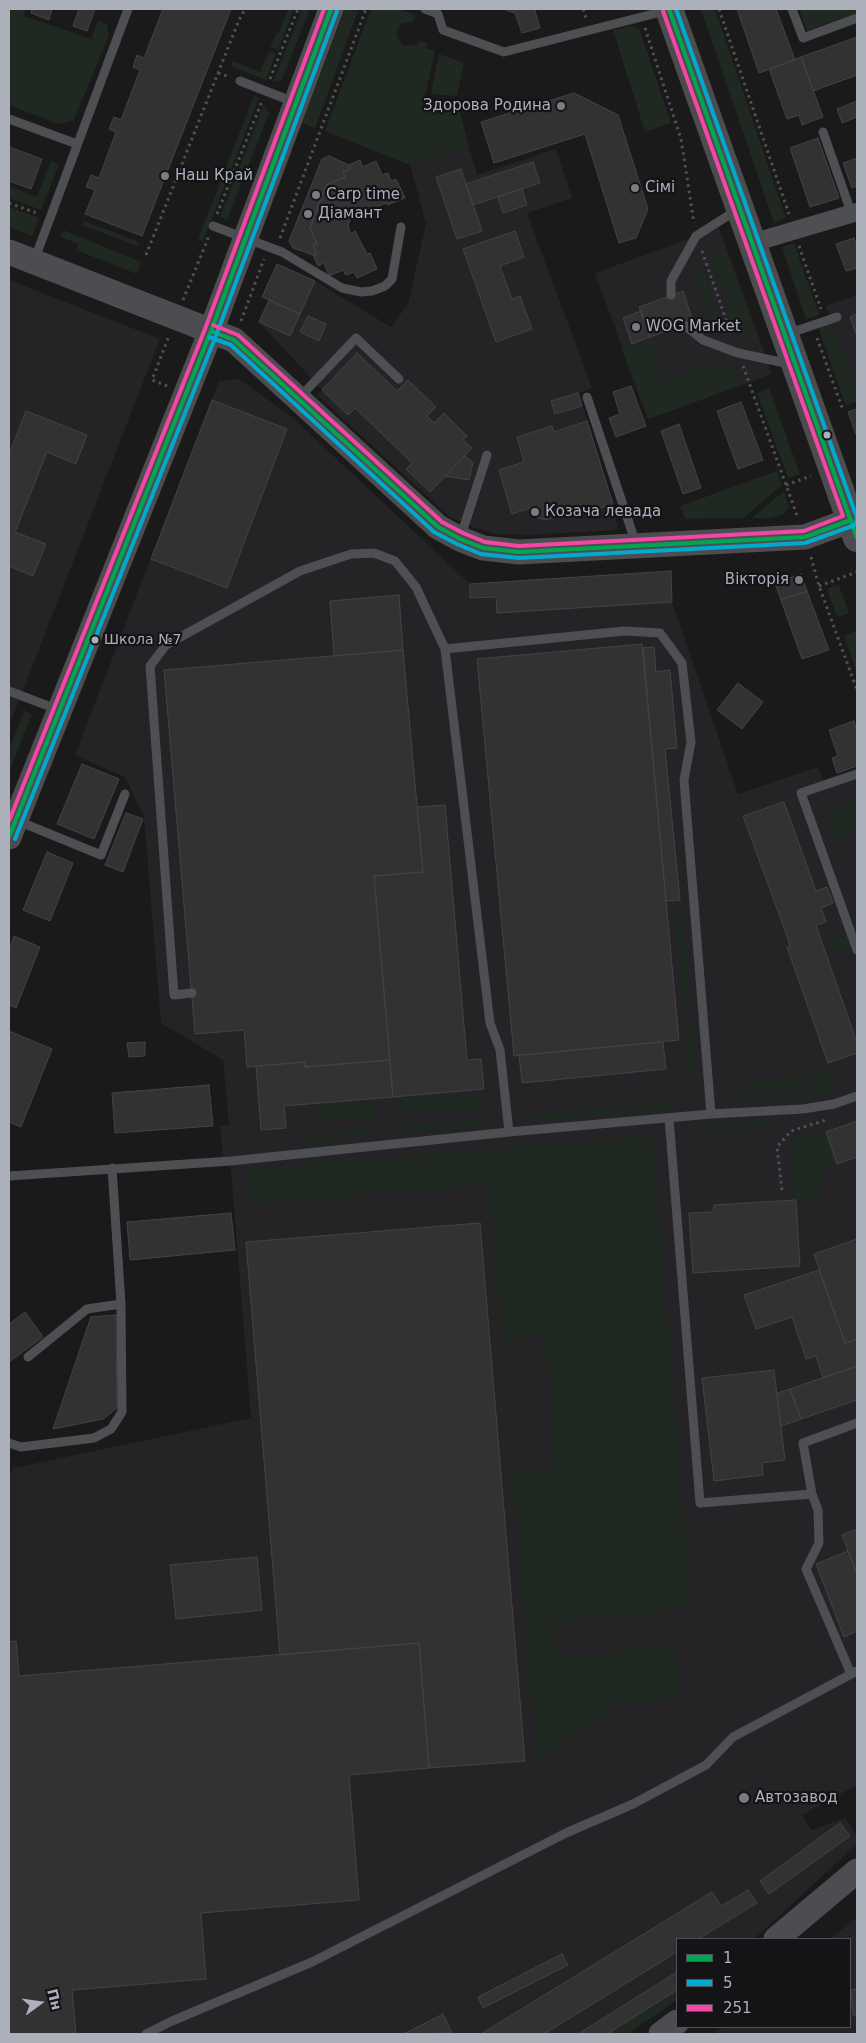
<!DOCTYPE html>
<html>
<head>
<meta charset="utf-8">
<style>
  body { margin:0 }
  #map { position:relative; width:866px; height:2043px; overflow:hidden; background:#1a1a1b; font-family:"DejaVu Sans",sans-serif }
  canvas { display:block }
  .frame { position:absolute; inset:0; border:10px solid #acb0bb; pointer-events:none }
  .legend { position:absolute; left:676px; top:1938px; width:175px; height:90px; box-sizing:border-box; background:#141417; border:1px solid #515259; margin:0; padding:6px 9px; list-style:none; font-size:15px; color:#acb0bb }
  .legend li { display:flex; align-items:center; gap:10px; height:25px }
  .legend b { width:25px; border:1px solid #515259 }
  .north { position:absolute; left:15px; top:1978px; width:50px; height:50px; -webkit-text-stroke:4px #141417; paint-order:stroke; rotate:76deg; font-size:14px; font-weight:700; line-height:20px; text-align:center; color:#acb0bb }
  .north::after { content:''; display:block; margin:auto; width:18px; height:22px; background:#acb0bb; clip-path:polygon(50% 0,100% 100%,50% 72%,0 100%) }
</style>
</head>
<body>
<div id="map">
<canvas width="866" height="2043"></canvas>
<div class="frame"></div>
<ul class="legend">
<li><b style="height:6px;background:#00a651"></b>1</li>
<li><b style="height:6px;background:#00a9ce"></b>5</li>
<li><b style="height:6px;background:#f346a5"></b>251</li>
</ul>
<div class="north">Пн</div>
</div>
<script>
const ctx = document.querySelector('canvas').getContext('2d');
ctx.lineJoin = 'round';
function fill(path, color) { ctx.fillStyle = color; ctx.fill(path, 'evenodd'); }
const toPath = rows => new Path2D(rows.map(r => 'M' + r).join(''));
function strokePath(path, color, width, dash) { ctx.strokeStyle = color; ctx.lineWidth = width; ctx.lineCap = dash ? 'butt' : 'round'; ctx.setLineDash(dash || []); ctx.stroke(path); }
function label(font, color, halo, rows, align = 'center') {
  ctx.font = font + ' "DejaVu Sans",sans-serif'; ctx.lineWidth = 4.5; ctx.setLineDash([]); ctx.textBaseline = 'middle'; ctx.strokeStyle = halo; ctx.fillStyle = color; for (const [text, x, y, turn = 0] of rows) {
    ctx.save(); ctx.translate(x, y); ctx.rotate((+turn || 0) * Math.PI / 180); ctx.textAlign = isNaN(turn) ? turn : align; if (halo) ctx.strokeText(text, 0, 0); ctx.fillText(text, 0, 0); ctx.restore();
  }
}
fill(toPath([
  [469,147,477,175,556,149,572,198,527,213,592,388,579,393,613,504,618,530,528,535,496,534,473,527,450,517,317,395,322,390,259,322,269,300,262,297,277,264,315,281,391,327,408,304,426,224,410,165],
  [719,228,772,374,648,419,595,273],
  [9,280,160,339,9,726],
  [857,295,857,394,826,306],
  [239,379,293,418,470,584,671,571,672,602,738,794,818,767,823,780,857,768,857,1785,802,1815,811,1830,845,1818,857,1836,857,1844,754,1939,677,1939,677,1990,607,2034,9,2034,9,1474,14,1468,251,1418,230,1158,223,1158,220,1126,229,1125,223,1060,161,1023,144,817,125,777,75,755,219,381],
  [857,1917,857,2034,714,2034,723,2027,850,2027,850,1939,830,1939]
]), '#242427');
fill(toPath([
  [9,9,26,9,24,16,91,39,98,21,107,24,109,35,74,120,58,124,9,105],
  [288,9,294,9,278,50,270,47,276,33,279,33],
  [302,9,310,9,282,80,273,82],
  [345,9,358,11,315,128,302,123],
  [371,9,400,9,416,15,413,22,402,23,396,33,400,43,404,46,416,45,420,41,427,43,426,48,435,51,422,109,460,112,469,147,410,165,325,131],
  [701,9,715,9,786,218,774,223],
  [799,9,857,9,857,13,807,31],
  [630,26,639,28,671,123,645,132,613,30],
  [269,51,276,54,266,80,231,66,233,61,260,72],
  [439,54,464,63,457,96,431,94],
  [254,96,259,98,203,241,198,239],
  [264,104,269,113,227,220,220,217],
  [51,161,59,164,41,210,9,198,9,186,37,197],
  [9,207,39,218,32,236,9,227],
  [84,221,139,242,137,246,82,225],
  [63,230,141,262,137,274,76,250,78,244,61,237],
  [794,243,819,315,806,319,782,247],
  [716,250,725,254,729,260,756,335,752,340,739,337,709,252],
  [701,261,726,332,714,326,697,277,697,266],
  [832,322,857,394,857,401,846,406,818,327],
  [651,339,663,371,658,373,661,382,714,363,733,369,739,386,648,419,622,350],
  [769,388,800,474,788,478,757,393],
  [777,471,782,485,743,518,685,519,680,506],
  [784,491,789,508,782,515,770,518,752,518],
  [839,585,849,613,837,617,827,589],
  [856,631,857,635,857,673,844,636],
  [24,711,32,714,9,773,9,750],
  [857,798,857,830,835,839,825,810],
  [675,916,683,920,691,1004,683,1005],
  [852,934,857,937,852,947,831,955,827,943],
  [685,1027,692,1028,696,1069,688,1070],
  [828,1070,834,1092,741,1103,735,1097,812,1090,811,1075],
  [807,1075,808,1087,745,1092,745,1080],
  [483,1092,484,1108,403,1115,402,1099],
  [680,1102,675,1108,530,1122,529,1116],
  [374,1103,376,1117,319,1122,318,1107],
  [777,1118,778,1123,692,1131,691,1126],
  [486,1119,486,1125,403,1132,403,1126],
  [376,1129,376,1135,306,1141,306,1135],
  [826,1132,837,1164,822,1165,819,1199,796,1200,787,1150,790,1144,798,1138],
  [652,1136,691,1609,554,1621,557,1656,675,1647,679,1698,620,1703,536,1760,512,1472,555,1468,545,1337,502,1340,489,1185,252,1204,249,1169],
  [677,1990,677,2000,628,2034,607,2034]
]), '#202822');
const building = toPath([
  [32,9,52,9,49,20,31,13,32,9],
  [79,9,95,9,87,31,73,26,79,9],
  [163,9,231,9,142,236,85,214,95,190,86,187,91,175,99,178,116,132,109,129,111,124,114,117,121,120,140,70,133,67,137,55,144,58,163,9],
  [503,9,536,9,535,11,540,28,522,33,515,13,503,9],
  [737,9,776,9,795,60,759,73,737,9],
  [857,37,857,75,813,91,801,57,857,37],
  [801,57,823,117,802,125,799,115,787,119,769,69,801,57],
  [574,93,618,115,648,209,636,238,619,243,585,134,494,163,481,122,574,93],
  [857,101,857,117,842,123,837,109,857,101],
  [818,138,839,198,810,207,790,148,818,138],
  [9,147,42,159,31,189,9,181,9,147],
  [329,156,349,165,351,169,343,172,345,177,326,185,310,228,317,244,313,245,317,254,313,255,293,248,289,241,322,159,329,156],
  [857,158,857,186,852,188,843,163,857,158],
  [360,160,363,167,376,161,382,175,388,173,391,181,396,179,405,198,388,205,386,203,362,213,360,209,353,211,348,226,351,234,355,231,367,254,370,253,377,269,357,278,354,272,346,275,343,270,329,276,324,263,318,266,313,255,317,254,313,245,317,244,310,228,326,185,345,177,343,172,351,169,349,165,360,160],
  [533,162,540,183,473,205,466,184,533,162],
  [461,169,482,231,457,239,436,177,461,169],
  [522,189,527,205,503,213,498,197,522,189],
  [515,231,524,257,500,266,512,299,520,296,532,329,496,342,463,249,515,231],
  [854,238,857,247,857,268,846,271,836,244,854,238],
  [277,264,315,281,300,314,262,297,277,264],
  [683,291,693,321,650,337,639,307,683,291],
  [269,300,300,314,290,336,259,322,269,300],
  [641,311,650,337,632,344,623,318,641,311],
  [857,314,857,336,850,317,857,314],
  [308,316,326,324,319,341,300,332,308,316],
  [357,353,397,391,408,380,436,407,427,416,434,423,444,413,467,436,463,440,472,448,430,492,406,469,412,463,355,408,348,415,322,390,357,353],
  [631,386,646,426,616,437,609,418,620,414,613,392,631,386],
  [578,393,582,406,555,414,551,401,578,393],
  [212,400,287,429,227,588,151,559,212,400],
  [741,402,763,460,738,469,717,411,741,402],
  [857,409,857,437,848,412,857,409],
  [26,411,87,435,76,464,47,452,15,532,46,544,33,576,9,566,9,455,26,411],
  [587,421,613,504,580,514,578,510,545,520,536,517,533,507,512,514,499,470,524,462,517,437,552,426,554,432,587,421],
  [679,424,701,488,683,494,661,431,679,424],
  [465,456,473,463,469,480,445,476,465,456],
  [671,571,672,602,497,613,496,597,470,598,470,584,671,571],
  [801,574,807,591,781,600,775,583,801,574],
  [807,591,829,650,802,659,781,600,807,591],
  [399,595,403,650,334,656,330,601,399,595],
  [642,644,679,1040,514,1056,477,659,642,644],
  [654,647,656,672,670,670,677,748,665,749,680,900,666,901,643,648,654,647],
  [403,650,423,872,374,876,390,1060,305,1067,305,1062,247,1067,244,1030,195,1034,164,670,403,650],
  [738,683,763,702,742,729,717,710,738,683],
  [854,721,857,731,857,766,837,773,832,758,838,756,829,730,854,721],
  [82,764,119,779,94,839,57,824,82,764],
  [784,802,816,891,827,887,833,903,821,908,826,922,816,925,857,1043,857,1053,828,1063,787,947,790,946,787,936,743,816,784,802],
  [445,805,467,1060,481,1059,484,1089,393,1097,374,876,423,872,417,807,445,805],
  [126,813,143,819,123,872,105,865,126,813],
  [47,852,73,863,50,921,23,910,47,852],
  [14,936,40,947,16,1008,9,1005,9,950,14,936],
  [9,1031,52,1049,21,1127,9,1122,9,1031],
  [145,1042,145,1056,129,1057,127,1043,145,1042],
  [663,1042,666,1069,522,1083,519,1055,663,1042],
  [390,1060,393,1097,284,1106,286,1128,261,1130,256,1066,305,1062,305,1067,390,1060],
  [209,1085,213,1126,115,1133,112,1093,209,1085],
  [857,1121,857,1157,837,1164,826,1132,857,1121],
  [796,1200,800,1266,693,1273,689,1213,713,1212,714,1205,796,1200],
  [231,1213,235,1250,130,1260,127,1222,231,1213],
  [480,1223,525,1761,429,1768,419,1643,280,1655,246,1242,480,1223],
  [857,1239,857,1339,845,1343,814,1254,857,1239],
  [819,1270,845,1343,857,1339,857,1366,823,1378,816,1356,806,1359,792,1317,756,1329,744,1295,819,1270],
  [25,1312,43,1337,9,1362,9,1324,25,1312],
  [116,1315,117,1408,103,1419,53,1429,91,1317,116,1315],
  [857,1366,857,1400,801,1419,790,1389,857,1366],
  [774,1370,785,1460,762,1463,763,1475,714,1481,702,1378,774,1370],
  [790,1389,801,1419,781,1426,777,1393,790,1389],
  [857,1529,857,1574,842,1535,857,1529],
  [848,1551,857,1574,857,1631,844,1637,816,1564,848,1551],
  [257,1557,262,1610,176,1619,170,1565,257,1557],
  [16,1641,19,1676,419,1643,429,1768,349,1775,359,1900,201,1913,206,1979,72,1990,76,2034,9,2034,9,1642,16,1641],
  [840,1823,850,1836,769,1894,760,1881,840,1823],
  [748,1890,757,1903,698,1939,677,1939,677,1952,544,2034,481,2034,712,1892,721,1906,748,1890],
  [562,1954,568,1965,483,2008,478,1997,562,1954],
  [677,1972,677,1990,607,2034,578,2034,677,1972],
  [857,1989,857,2015,853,2015,851,1990,857,1989],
  [443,2014,452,2033,404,2034,443,2014]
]);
fill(building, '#323233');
strokePath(building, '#434347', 1);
strokePath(toPath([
  [583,9,586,18],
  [719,9,789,214],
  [645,28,681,139,694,223],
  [218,73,230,77],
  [270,79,298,9],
  [9,203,39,214],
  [217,214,262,101],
  [280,238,366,9],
  [799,246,821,309],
  [702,251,732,337],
  [146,255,239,20,245,9],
  [183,300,209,236],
  [241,321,264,259],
  [817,338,843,410],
  [743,366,798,518],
  [167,386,152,380,169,336],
  [786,485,811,476],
  [811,557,819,586,857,690],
  [819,586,857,572],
  [782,1190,777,1147,791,1131,826,1120]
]), '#505155', 3, [2.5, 4]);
strokePath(toPath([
  [425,9,438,14,443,30,504,52,665,11],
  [792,9,803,38,857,18],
  [240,81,294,102],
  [9,119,77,144],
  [823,132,851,212],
  [213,226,282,252,342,288,361,292,372,291,385,286,392,279,401,227],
  [34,261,128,9],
  [671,295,671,281,696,236,737,210],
  [684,325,703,340,738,353,790,364],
  [787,334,837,317],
  [587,397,636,544],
  [299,398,356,338,399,379],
  [461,536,487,455],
  [445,649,624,631,660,633,682,663,691,742,684,780,711,1114],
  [9,691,59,710],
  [857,774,801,793,857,950],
  [18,821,101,855,125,794],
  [192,993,174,995,150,666,166,645,300,571,351,554,374,553,395,561,416,587,445,649,490,1023,500,1050,509,1132],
  [669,1118,700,1503,812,1494],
  [9,1176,231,1161,509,1132,711,1114,803,1109,834,1104,857,1096],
  [28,1357,87,1309,121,1304],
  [9,1443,21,1447,94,1438,111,1429,122,1412,121,1304,112,1168],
  [851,1674,806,1569,819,1543,818,1510,812,1494,803,1443,857,1423],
  [146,2034,172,2021,312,1962,566,1833,633,1804,706,1765,733,1737,857,1671]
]), '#4e4f53', 9);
strokePath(toPath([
  [752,243,857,212]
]), '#4e4f53', 18);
strokePath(toPath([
  [9,252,234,340,438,527,460,539,483,548,519,552,805,537,851,520],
  [9,837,211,331,331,9],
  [776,1939,857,1871],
  [661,2034,677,2022]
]), '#4d4d51', 25);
strokePath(toPath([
  [669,9,857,538]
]), '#4c4c4f', 28);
strokePath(toPath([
  [669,9,857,538],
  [211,331,234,340,438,527,460,539,483,548,519,552,805,537,851,520],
  [9,837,211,331,331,9]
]), '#00a651', 4);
strokePath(toPath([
  [209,337,231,345,434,532,457,544,481,554,519,558,805,543,855,525,857,518,676,9],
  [15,839,217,333,337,11]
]), '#00a9ce', 4);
strokePath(toPath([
  [213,325,238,335,442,522,463,533,485,542,519,546,804,531,843,516,663,11],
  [9,821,205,329,324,9]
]), '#f346a5', 4);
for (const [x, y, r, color] of [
  [561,106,5,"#797c83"],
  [165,176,5,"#797c83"],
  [635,188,5,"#797c83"],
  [316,195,5,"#797c83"],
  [308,214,5,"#797c83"],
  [636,327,5,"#797c83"],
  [827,435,4.5,"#acb0bb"],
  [535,512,5,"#797c83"],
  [799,580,5,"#797c83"],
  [95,640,4.5,"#acb0bb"],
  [744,1798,6,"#797c83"]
]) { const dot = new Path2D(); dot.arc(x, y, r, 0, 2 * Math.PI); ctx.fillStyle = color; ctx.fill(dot); strokePath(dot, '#141417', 2); }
label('14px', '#acb0bb', '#141417', [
  ["Школа №7",104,640]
], 'left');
label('15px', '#acb0bb', '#141417', [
  ["Здорова Родина",551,106,"right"],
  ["Наш Край",175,176],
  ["Сімі",645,188],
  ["Carp time",326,195],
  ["Діамант",318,214],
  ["WOG Market",646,327],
  ["Козача левада",545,512],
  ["Вікторія",789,580,"right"],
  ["Автозавод",755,1798]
], 'left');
</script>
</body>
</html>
